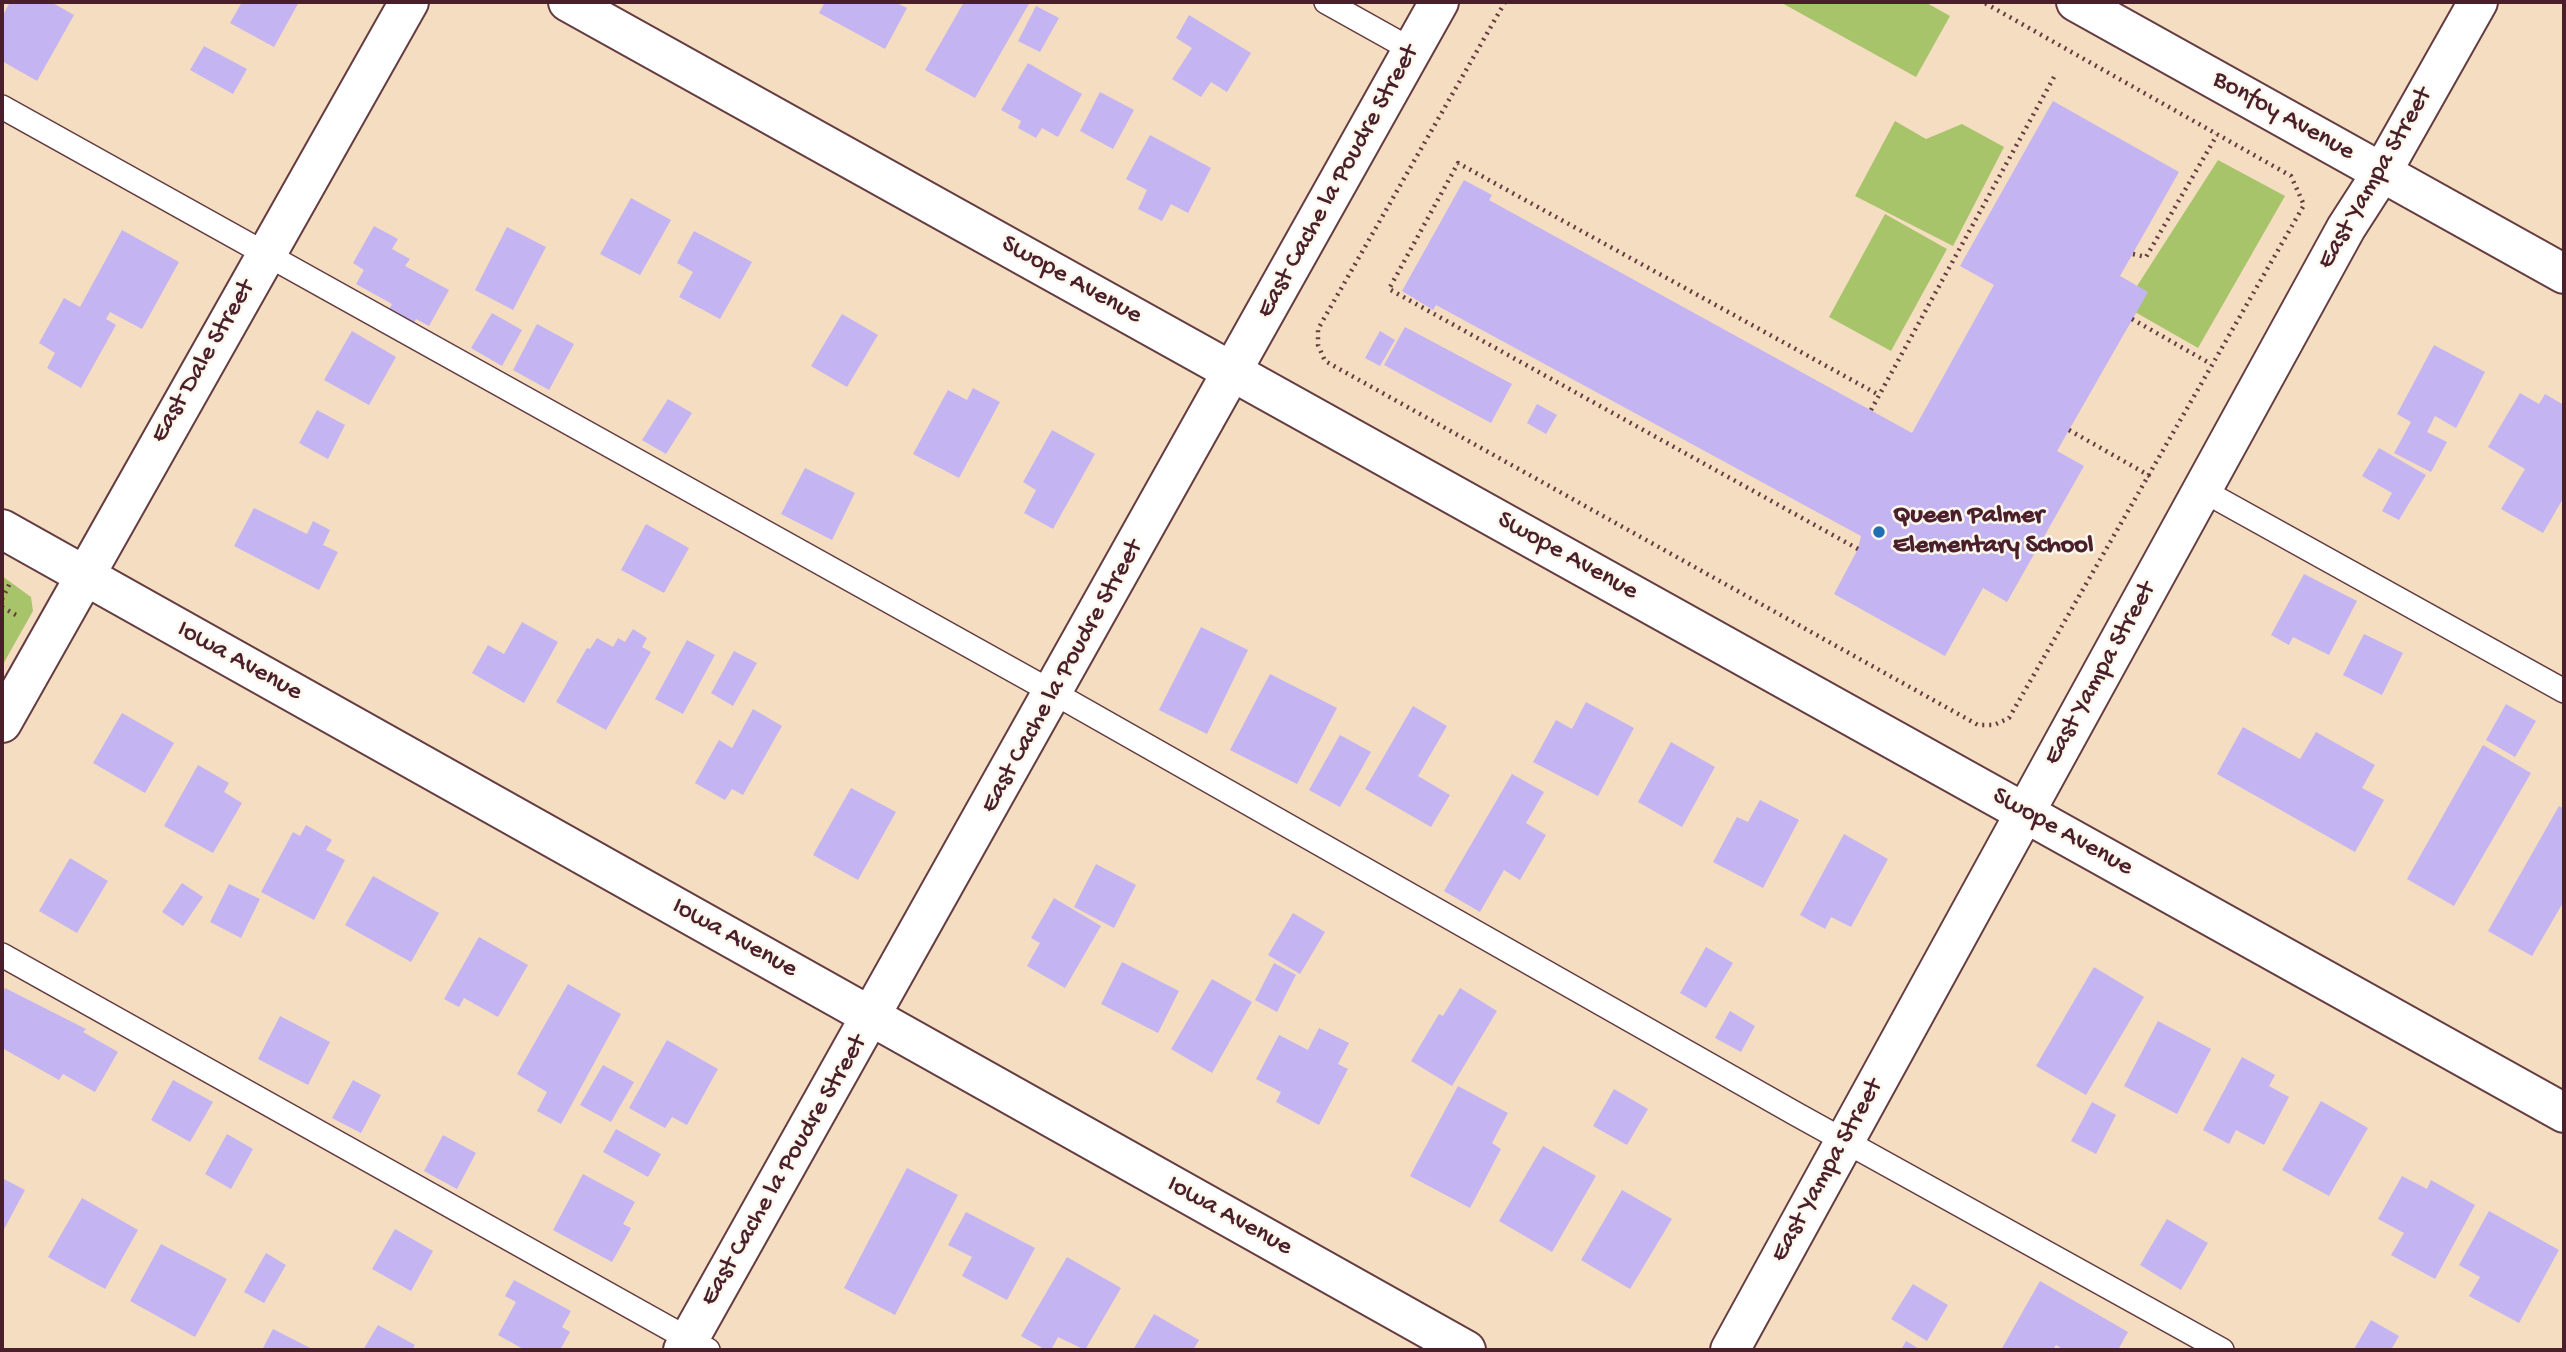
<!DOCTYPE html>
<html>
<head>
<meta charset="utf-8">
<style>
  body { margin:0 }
  #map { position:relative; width:2566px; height:1352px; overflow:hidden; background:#f4ddc0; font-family:"Gochi Hand",sans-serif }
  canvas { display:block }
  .frame { position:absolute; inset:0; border:4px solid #4a1f2b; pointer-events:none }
</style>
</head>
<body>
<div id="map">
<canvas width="2566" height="1352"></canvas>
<div class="frame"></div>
</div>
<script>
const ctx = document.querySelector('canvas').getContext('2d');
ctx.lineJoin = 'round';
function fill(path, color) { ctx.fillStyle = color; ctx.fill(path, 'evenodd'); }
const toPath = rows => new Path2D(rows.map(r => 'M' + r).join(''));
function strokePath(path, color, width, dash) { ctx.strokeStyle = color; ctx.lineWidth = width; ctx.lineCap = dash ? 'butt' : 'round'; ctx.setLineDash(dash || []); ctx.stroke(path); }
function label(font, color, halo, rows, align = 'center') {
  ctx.font = font + ' "Gochi Hand",sans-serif'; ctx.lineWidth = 5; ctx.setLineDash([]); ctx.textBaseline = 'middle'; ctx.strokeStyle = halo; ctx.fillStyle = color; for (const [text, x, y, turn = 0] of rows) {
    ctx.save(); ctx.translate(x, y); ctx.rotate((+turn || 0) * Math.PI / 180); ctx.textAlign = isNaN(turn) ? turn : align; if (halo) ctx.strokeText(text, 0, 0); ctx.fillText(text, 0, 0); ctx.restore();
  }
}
fill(toPath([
  [1780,2,1925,2,1950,16,1916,77],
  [1895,121,1926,139,1962,124,2004,147,1953,246,1855,196],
  [2218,160,2285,196,2198,348,2135,312,2137,286],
  [1885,214,1947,249,1891,351,1829,317],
  [2,576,31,597,33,611,2,666]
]), '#a8c46b');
fill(toPath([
  [10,2,51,2,74,15,37,81,2,61,2,17],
  [242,2,299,2,274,47,230,23],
  [825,2,895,2,907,8,885,49,819,13],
  [964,2,1030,2,975,98,925,70],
  [1036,6,1059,18,1040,52,1018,41],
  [1189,15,1251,53,1227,92,1211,82,1201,97,1172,79,1192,48,1176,38],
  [204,46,247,69,233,94,190,70],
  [1028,63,1082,94,1058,137,1042,128,1036,138,1018,128,1021,121,1001,110],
  [1100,92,1134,110,1113,149,1080,131],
  [2053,101,2179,172,2120,276,2148,292,2057,451,2084,466,2007,602,1983,588,1945,656,1834,594,1858,549,1861,536,1436,305,1433,310,1402,291,1464,180,1492,195,1489,200,1912,433,1994,285,1960,266],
  [1150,135,1211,168,1188,213,1171,204,1162,221,1138,209,1147,190,1126,179],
  [631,198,671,220,640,275,600,254],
  [374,226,398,239,392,249,410,259,405,266,449,290,429,326,416,319,413,325,388,311,392,304,356,284,364,270,353,263],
  [507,227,546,247,513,310,475,290],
  [122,230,179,262,142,329,110,312,106,319,116,325,81,388,47,368,55,353,39,343,64,298,80,307],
  [694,231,752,262,720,319,679,297,693,272,677,263],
  [492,313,522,330,502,366,471,348],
  [842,314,878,335,847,387,811,366],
  [537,324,574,344,549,390,513,370],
  [1405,327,1512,384,1491,423,1384,365],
  [352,331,396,357,369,405,324,380],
  [1380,331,1395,340,1380,366,1365,358],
  [2434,345,2485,372,2456,428,2435,416,2427,432,2447,442,2431,472,2394,453,2411,422,2397,414],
  [973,388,1000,402,959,478,913,454,948,390,967,400],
  [2520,393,2539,404,2545,394,2564,405,2564,497,2543,533,2501,509,2525,469,2488,447],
  [668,399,692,413,666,454,642,440],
  [1537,404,1557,415,1546,434,1527,423],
  [317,410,345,425,328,459,299,443],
  [1052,430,1095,454,1053,529,1024,513,1036,490,1023,482],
  [2379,448,2426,475,2399,520,2382,511,2392,493,2362,476],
  [805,468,855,493,832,540,781,514],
  [254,508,307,534,313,521,330,530,323,545,338,552,319,590,234,546],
  [646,524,689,548,664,593,621,570],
  [2304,574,2357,601,2329,655,2293,637,2289,645,2271,635],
  [522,622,558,642,524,703,472,673,488,645,504,654],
  [1201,627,1248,650,1207,734,1159,710],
  [633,629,647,638,642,647,651,652,606,730,556,702,587,648,590,649,597,638,613,647,618,638,625,642],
  [2364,634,2403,653,2382,695,2343,675],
  [687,640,715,655,683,714,655,699],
  [734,651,757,663,733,706,711,693],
  [1270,674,1337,708,1297,784,1230,750],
  [1586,702,1634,728,1598,796,1533,762,1556,720,1572,729],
  [2506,704,2536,721,2515,757,2486,740],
  [1413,706,1447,726,1418,776,1450,795,1431,827,1365,789],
  [753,709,782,726,743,795,732,789,725,800,695,783,719,740,732,748],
  [122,713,174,743,145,793,93,763],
  [2243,727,2300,759,2316,732,2375,765,2362,788,2384,800,2355,852,2217,774],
  [1340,735,1371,752,1340,807,1309,790],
  [1671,742,1715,767,1682,827,1638,802],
  [2483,745,2531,773,2454,906,2407,879],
  [198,765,229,783,224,792,242,803,213,853,164,826],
  [1512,774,1544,792,1526,823,1546,835,1520,880,1504,870,1480,912,1444,891],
  [851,788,896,812,858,880,813,855],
  [1760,800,1799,820,1763,888,1713,862,1737,817,1748,822],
  [2559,806,2564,809,2564,901,2532,956,2488,931],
  [306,825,332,840,326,850,345,860,314,920,261,892,293,832,300,836],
  [1844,834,1888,859,1851,927,1831,917,1825,929,1800,915],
  [70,858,108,881,77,933,39,911],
  [1096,864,1136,885,1114,928,1074,907],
  [373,876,439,913,411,962,345,925],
  [182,883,203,897,183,926,162,912],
  [229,884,260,899,241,938,210,922],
  [1054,898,1101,926,1065,988,1027,966,1040,943,1031,938],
  [1293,913,1325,932,1300,974,1268,955],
  [479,937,528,965,498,1017,464,998,459,1007,444,999],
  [1706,947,1733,963,1706,1008,1680,993],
  [1122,962,1179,991,1158,1033,1101,1004],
  [1274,963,1296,975,1277,1012,1255,1000],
  [2094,967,2144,997,2086,1095,2036,1066],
  [1212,979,1252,1002,1212,1073,1171,1049],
  [568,984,621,1014,561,1124,537,1111,547,1092,517,1074],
  [5,988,86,1029,83,1032,118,1052,95,1092,63,1074,59,1080,2,1048,2,995],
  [1460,988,1497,1011,1452,1086,1411,1061,1439,1014,1443,1016],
  [1730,1011,1755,1026,1741,1052,1715,1038],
  [280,1016,330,1042,308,1085,258,1059],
  [2158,1021,2211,1049,2177,1114,2124,1086],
  [1319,1028,1349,1043,1338,1064,1348,1069,1319,1125,1276,1102,1281,1092,1256,1079,1279,1035,1308,1050],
  [667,1040,718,1069,687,1125,672,1117,665,1128,629,1108],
  [2242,1057,2275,1075,2269,1086,2289,1097,2264,1145,2236,1130,2229,1144,2203,1130],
  [603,1065,634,1082,611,1122,580,1105],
  [173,1080,213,1102,190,1142,151,1120],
  [353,1080,381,1095,361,1133,332,1118],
  [1458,1086,1508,1113,1492,1143,1501,1149,1470,1208,1410,1176],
  [1614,1089,1648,1109,1627,1145,1593,1126],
  [2321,1101,2368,1128,2329,1196,2282,1170],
  [2092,1102,2116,1115,2096,1154,2071,1141],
  [616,1129,661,1154,648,1177,603,1152],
  [227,1134,253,1149,231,1189,205,1174],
  [443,1135,476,1153,457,1189,424,1171],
  [1543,1146,1596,1176,1552,1252,1499,1221],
  [907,1168,958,1195,895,1315,844,1288],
  [583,1174,635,1202,623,1224,631,1228,612,1262,553,1230],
  [2402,1176,2427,1189,2431,1180,2475,1205,2435,1279,2391,1255,2404,1233,2378,1219],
  [2,1178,25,1190,2,1233],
  [1622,1190,1672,1219,1630,1289,1581,1260],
  [82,1198,138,1230,105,1289,48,1257],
  [2489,1211,2559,1250,2519,1323,2469,1296,2480,1277,2459,1265],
  [966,1212,1035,1248,1007,1300,962,1276,972,1257,948,1245],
  [2167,1219,2208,1243,2181,1290,2140,1265],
  [395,1229,433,1251,411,1291,372,1269],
  [161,1244,227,1279,195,1337,130,1301],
  [266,1253,286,1265,264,1303,244,1292],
  [1067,1257,1121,1288,1085,1350,1058,1337,1051,1350,1046,1350,1021,1336],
  [514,1280,571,1311,562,1327,570,1332,560,1350,525,1350,498,1335,516,1302,505,1296],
  [2040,1281,2128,1332,2118,1350,2064,1350,2056,1345,2053,1350,2001,1350],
  [1913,1284,1948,1305,1927,1341,1891,1319],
  [1154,1314,1199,1340,1193,1350,1133,1350],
  [2371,1320,2399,1336,2391,1350,2354,1349],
  [378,1325,415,1345,412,1350,363,1350],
  [273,1329,314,1350,262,1350],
  [1906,1341,1921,1350,1901,1350]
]), '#c4b5f2');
const service = toPath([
  [1326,2,1412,50],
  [2,107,1054,693,1796,1114,2222,1350],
  [2202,490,2564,691],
  [2,955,708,1350]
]);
const minor = toPath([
  [568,2,2564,1113],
  [2076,2,2564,274],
  [2,529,1466,1350],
  [2,723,409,2],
  [1730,1350,2346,228,2382,172,2478,2]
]);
const tertiary = toPath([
  [683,1350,1439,2]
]);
strokePath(service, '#643c41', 26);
strokePath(minor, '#643c41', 42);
strokePath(tertiary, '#643c41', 42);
strokePath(toPath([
  [1505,2,1318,329,1318,345,1325,361,1978,725,1994,725,2009,718,2304,205,2291,176,1983,2],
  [2133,254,2146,257,2217,135],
  [2132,319,2211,364],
  [1871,410,2054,77],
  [2069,430,2150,476],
  [1858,549,1389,289,1458,163,1879,395],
  [2,599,11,581],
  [2,607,16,615]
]), '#643c41', 4.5, [2, 5]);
strokePath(service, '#fff', 23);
strokePath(minor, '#fff', 38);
strokePath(tertiary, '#fff', 38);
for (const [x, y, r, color] of [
  [1879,532,7,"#1f6fb2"]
]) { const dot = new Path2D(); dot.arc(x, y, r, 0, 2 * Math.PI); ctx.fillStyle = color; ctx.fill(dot); strokePath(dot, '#fbf7ec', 2.5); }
label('26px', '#4a1f2b', '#fbf7ec', [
  ["Bonfoy Avenue",2283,117,29],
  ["East Yampa Street",2376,179,-60],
  ["East Cache la Poudre Street",1339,182,-61],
  ["Swope Avenue",1071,281,29],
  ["East Dale Street",204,362,-60],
  ["Swope Avenue",1567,557,29],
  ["Iowa Avenue",239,662,29],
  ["East Yampa Street",2101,674,-61],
  ["East Cache la Poudre Street",1063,677,-61],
  ["Swope Avenue",2062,833,29],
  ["Iowa Avenue",734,939,29],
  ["East Cache la Poudre Street",785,1171,-60],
  ["East Yampa Street",1828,1171,-61],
  ["Iowa Avenue",1229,1217,29]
]);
label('bold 26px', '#4a1f2b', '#fbf7ec', [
  ["Queen Palmer",1893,517],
  ["Elementary School",1893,547]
], 'left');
</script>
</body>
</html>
